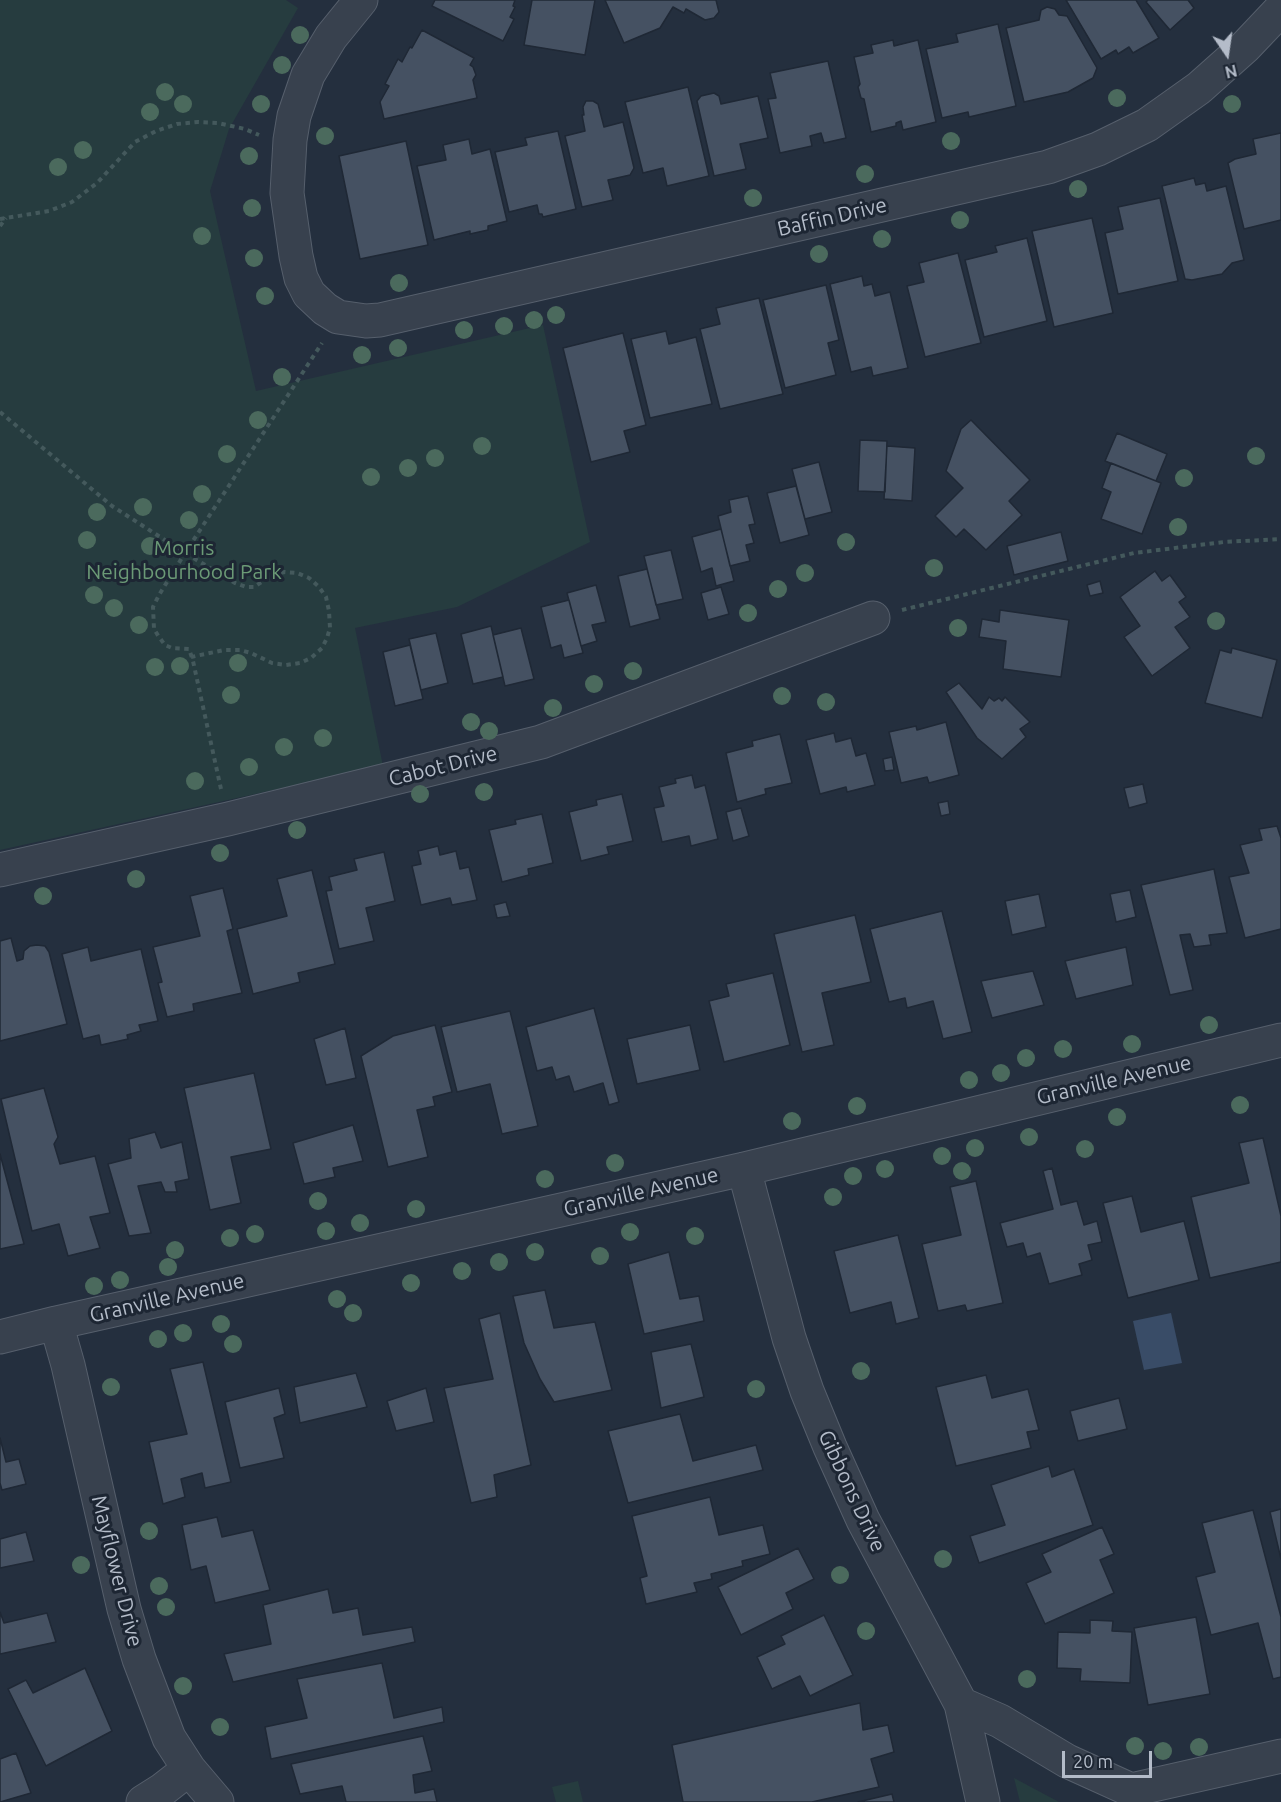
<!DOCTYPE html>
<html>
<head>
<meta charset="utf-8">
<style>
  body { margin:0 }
  #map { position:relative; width:1281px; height:1802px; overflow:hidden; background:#242f3e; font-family:Ubuntu,sans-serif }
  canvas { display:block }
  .north { position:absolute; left:1197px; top:24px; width:60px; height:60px; -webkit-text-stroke:4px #1d2633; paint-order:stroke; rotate:167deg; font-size:16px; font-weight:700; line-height:24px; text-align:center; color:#b4bcc9 }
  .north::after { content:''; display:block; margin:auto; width:21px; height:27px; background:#b4bcc9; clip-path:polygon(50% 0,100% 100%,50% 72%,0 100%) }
  .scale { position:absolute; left:1062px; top:1751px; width:90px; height:27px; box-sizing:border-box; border:3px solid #b4bcc9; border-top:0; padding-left:8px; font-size:18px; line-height:21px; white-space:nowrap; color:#b4bcc9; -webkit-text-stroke:4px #1d2633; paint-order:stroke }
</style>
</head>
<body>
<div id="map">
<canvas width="1281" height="1802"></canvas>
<div class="north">N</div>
<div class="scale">20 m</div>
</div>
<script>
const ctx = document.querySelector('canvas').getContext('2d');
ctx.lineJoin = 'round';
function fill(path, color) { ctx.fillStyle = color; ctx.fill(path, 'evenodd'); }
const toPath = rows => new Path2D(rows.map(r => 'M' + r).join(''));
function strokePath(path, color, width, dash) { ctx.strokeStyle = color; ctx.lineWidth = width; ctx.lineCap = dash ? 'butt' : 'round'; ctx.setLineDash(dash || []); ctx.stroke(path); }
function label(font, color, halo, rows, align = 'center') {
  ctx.font = font + ' Ubuntu,sans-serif'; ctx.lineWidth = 6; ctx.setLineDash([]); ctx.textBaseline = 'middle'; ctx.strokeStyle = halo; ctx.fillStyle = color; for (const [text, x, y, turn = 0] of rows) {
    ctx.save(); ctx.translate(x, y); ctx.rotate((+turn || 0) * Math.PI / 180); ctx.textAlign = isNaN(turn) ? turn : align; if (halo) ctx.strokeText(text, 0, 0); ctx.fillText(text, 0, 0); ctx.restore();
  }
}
fill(toPath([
  [0,0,286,0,298,8,229,129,210,191,256,391,543,325,590,542,457,607,355,628,383,766,0,850],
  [1014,1778,1059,1802,1020,1802],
  [578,1781,583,1802,556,1802,552,1787]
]), '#263c3f');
fill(toPath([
  [1171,1313,1182,1363,1144,1370,1133,1321]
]), '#394c67');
const building = toPath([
  [435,0,515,0,513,6,515,7,510,17,514,19,503,41,432,6,435,0],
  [532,0,595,0,585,55,524,45,532,0],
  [605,0,716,0,719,12,714,18,705,20,686,9,684,13,673,7,660,28,624,43,605,0],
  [1066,0,1136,0,1159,38,1133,53,1129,47,1118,54,1116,50,1101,59,1066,0],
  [1148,0,1188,0,1194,8,1170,30,1146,2,1148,0],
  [1047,7,1055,9,1059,15,1067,16,1097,68,1093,78,1068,92,1024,102,1006,28,1039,20,1041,10,1047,7],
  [998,24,1016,106,969,117,968,112,942,118,926,49,958,42,956,34,998,24],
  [422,30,474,58,470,65,473,67,476,75,473,80,477,98,384,119,380,102,389,86,385,84,398,59,402,62,410,47,412,48,422,30],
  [893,40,894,46,918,40,936,122,903,130,901,121,896,123,896,126,871,132,864,99,861,98,858,87,860,84,854,57,873,53,871,45,893,40],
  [828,61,846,138,824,143,821,133,810,136,812,146,780,153,768,99,776,98,770,73,828,61],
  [688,87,709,176,667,186,663,168,643,173,625,102,688,87],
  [714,93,719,96,721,104,758,96,768,138,740,144,746,169,714,176,697,101,701,96,714,93],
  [586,101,593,101,598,104,604,127,623,122,634,168,630,175,608,180,613,200,582,207,565,136,585,131,582,115,584,115,583,107,586,101],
  [558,131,576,209,543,217,542,214,539,214,537,205,509,212,495,152,527,145,525,138,558,131],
  [1281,133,1281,220,1244,229,1228,163,1235,159,1256,154,1253,139,1281,133],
  [469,139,472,154,490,149,507,221,488,226,488,230,470,234,470,231,434,240,417,166,446,160,443,145,469,139],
  [406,141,428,245,360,259,339,156,406,141],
  [1194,178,1196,185,1205,183,1207,191,1226,186,1244,260,1232,263,1222,274,1192,280,1185,279,1162,186,1194,178],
  [1160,198,1178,281,1118,294,1105,233,1123,229,1118,207,1160,198],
  [1092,218,1113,313,1054,327,1032,231,1092,218],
  [1027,238,1047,321,984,337,965,260,997,252,995,246,1027,238],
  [958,253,981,343,925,357,907,286,924,282,919,263,958,253],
  [862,276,864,286,872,284,875,296,890,292,908,368,873,376,871,367,851,372,830,284,862,276],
  [826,285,839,340,828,343,836,375,785,388,763,300,826,285],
  [759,298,783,394,720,409,700,329,720,324,716,308,759,298],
  [666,331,669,344,696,337,712,404,650,418,631,339,666,331],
  [623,333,646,425,624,431,630,452,591,462,563,348,623,333],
  [971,420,1030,480,1009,501,1022,515,986,550,964,529,956,537,935,516,963,488,946,471,961,429,971,420],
  [1117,433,1167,454,1156,481,1105,461,1117,433],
  [860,440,887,441,885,492,858,491,860,440],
  [887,446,915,448,912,501,884,499,887,446],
  [819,462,832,512,805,519,792,469,819,462],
  [1111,463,1161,483,1142,534,1101,519,1111,492,1102,488,1111,463],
  [796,486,809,535,780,543,767,493,796,486],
  [748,496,755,524,749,525,754,543,746,545,750,561,730,566,718,516,731,512,729,500,748,496],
  [721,529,734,581,716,586,712,568,701,572,692,537,721,529],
  [1061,532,1068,561,1014,575,1007,546,1061,532],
  [671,550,683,599,656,605,644,556,671,550],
  [647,569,660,619,630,627,618,576,647,569],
  [1155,571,1162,581,1170,575,1186,597,1179,602,1190,617,1175,627,1190,648,1152,676,1124,637,1140,626,1120,597,1155,571],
  [1100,581,1103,593,1090,596,1087,585,1100,581],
  [596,585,606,622,592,625,597,641,581,646,567,593,596,585],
  [721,587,729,614,708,620,701,593,721,587],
  [569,600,583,653,564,658,561,645,551,648,541,607,569,600],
  [1000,610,1069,620,1061,677,1003,669,1006,641,979,637,982,619,999,622,1000,610],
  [491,626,503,677,473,684,461,634,491,626],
  [521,628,534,679,505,686,493,635,521,628],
  [436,633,448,683,421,690,409,639,436,633],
  [410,645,423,699,395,706,383,652,410,645],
  [1232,648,1277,660,1262,718,1205,703,1220,650,1231,653,1232,648],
  [959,683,982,709,989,697,994,701,999,698,1002,701,1005,697,1030,722,1020,729,1026,737,1002,759,977,738,946,692,959,683],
  [946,722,959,775,929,783,927,777,901,783,889,732,916,726,917,730,946,722],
  [834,733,836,742,851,738,856,756,866,753,875,785,847,792,846,787,820,794,806,740,834,733],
  [780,734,792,783,765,789,766,794,737,802,726,753,753,746,752,741,780,734],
  [892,757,894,770,885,771,883,759,892,757],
  [692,775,695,788,705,785,718,839,691,846,689,836,662,842,654,808,664,806,659,787,676,783,675,779,692,775],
  [1143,784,1147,803,1129,808,1124,788,1143,784],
  [622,794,633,841,607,847,609,854,581,861,569,812,597,805,596,800,622,794],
  [948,801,950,814,941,816,938,803,948,801],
  [741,808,749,836,733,841,726,812,741,808],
  [542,814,553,863,528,869,529,875,502,882,489,830,516,824,515,820,542,814],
  [1277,826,1281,838,1281,929,1245,938,1229,877,1249,873,1240,845,1262,840,1259,829,1277,826],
  [438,846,440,855,456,851,460,869,469,867,477,900,452,905,450,898,421,905,412,866,421,864,418,851,438,846],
  [384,852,395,901,366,908,374,941,339,949,326,891,332,890,329,877,357,870,354,859,384,852],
  [1214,869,1227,933,1209,935,1211,945,1194,947,1190,934,1180,935,1193,990,1170,995,1141,885,1214,869],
  [312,870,335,964,298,973,300,982,253,994,237,929,287,916,277,879,312,870],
  [223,888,233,929,227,931,242,993,193,1004,194,1011,167,1017,158,983,162,982,153,947,200,936,190,896,223,888],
  [1130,890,1136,917,1116,922,1110,894,1130,890],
  [1039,894,1046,927,1012,935,1005,901,1039,894],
  [506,902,510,916,497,918,494,905,506,902],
  [942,911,972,1032,943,1039,933,1001,907,1008,905,998,889,1002,870,929,942,911],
  [855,915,871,982,822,993,834,1045,802,1052,774,934,855,915],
  [11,938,17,961,23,959,24,951,30,946,37,945,45,946,49,952,67,1024,0,1041,0,941,11,938],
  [88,947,91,961,141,949,158,1021,139,1025,141,1031,127,1035,128,1039,101,1045,99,1035,83,1039,62,954,88,947],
  [1126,947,1133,985,1076,999,1065,961,1126,947],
  [1033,971,1044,1005,992,1018,981,981,1033,971],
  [773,973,790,1045,724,1062,709,1001,729,996,726,984,773,973],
  [594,1008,619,1102,609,1105,603,1083,574,1092,569,1076,556,1080,552,1067,537,1071,526,1027,594,1008],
  [510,1011,538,1126,502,1134,490,1084,457,1092,441,1027,510,1011],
  [435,1025,452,1092,433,1097,435,1106,417,1110,428,1157,388,1167,361,1056,393,1036,435,1025],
  [690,1025,700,1070,637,1084,627,1039,690,1025],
  [345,1028,356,1078,326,1085,314,1039,345,1028],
  [254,1073,271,1149,231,1157,241,1203,210,1210,184,1088,254,1073],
  [44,1088,58,1137,54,1144,60,1164,95,1156,110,1213,90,1217,100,1248,68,1256,59,1224,32,1231,1,1099,44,1088],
  [353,1125,363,1161,333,1168,335,1177,304,1184,293,1143,353,1125],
  [155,1132,161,1148,182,1142,189,1179,175,1182,177,1192,165,1192,161,1182,138,1186,151,1233,129,1236,108,1164,131,1158,129,1139,155,1132],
  [1263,1138,1281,1216,1281,1262,1210,1278,1191,1197,1249,1183,1239,1143,1263,1138],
  [0,1154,24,1244,0,1249,0,1154],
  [1052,1168,1061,1205,1077,1201,1084,1225,1097,1221,1102,1242,1088,1245,1092,1260,1079,1264,1082,1275,1049,1284,1040,1253,1027,1257,1023,1243,1007,1247,1000,1223,1053,1209,1043,1171,1052,1168],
  [976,1181,1003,1303,967,1311,965,1305,938,1311,922,1244,961,1235,950,1187,976,1181],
  [1132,1196,1141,1232,1184,1221,1199,1280,1128,1298,1103,1203,1132,1196],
  [898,1235,919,1318,896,1324,891,1302,850,1313,834,1251,898,1235],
  [669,1252,680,1299,699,1296,704,1321,644,1334,628,1264,669,1252],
  [545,1290,554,1328,595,1322,612,1390,554,1402,540,1379,524,1343,513,1296,545,1290],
  [500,1313,531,1465,494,1475,497,1497,471,1503,444,1388,493,1379,479,1319,500,1313],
  [691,1344,704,1397,661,1408,651,1352,691,1344],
  [203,1362,231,1482,205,1488,202,1473,181,1479,185,1497,163,1504,149,1442,187,1434,170,1369,203,1362],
  [356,1373,367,1407,300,1423,294,1387,356,1373],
  [986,1375,992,1398,1028,1389,1039,1430,1027,1432,1031,1448,956,1466,936,1387,986,1375],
  [279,1388,285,1414,274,1418,284,1458,240,1468,225,1402,279,1388],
  [426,1388,434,1422,396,1431,387,1401,426,1388],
  [1119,1398,1127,1429,1078,1441,1070,1411,1119,1398],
  [680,1414,693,1461,756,1445,763,1470,628,1503,608,1431,680,1414],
  [0,1438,6,1462,19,1459,26,1484,2,1490,0,1483,0,1438],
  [1049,1466,1052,1477,1074,1469,1093,1525,979,1563,970,1536,1005,1525,991,1485,1049,1466],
  [710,1497,719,1535,763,1525,770,1554,742,1561,743,1566,711,1574,712,1579,694,1583,697,1592,646,1604,640,1578,647,1576,632,1516,710,1497],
  [1281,1509,1281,1559,1270,1512,1281,1509],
  [1253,1510,1281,1617,1281,1677,1273,1679,1258,1623,1211,1635,1196,1577,1215,1572,1202,1523,1253,1510],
  [217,1517,222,1537,253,1530,270,1590,215,1603,206,1566,191,1570,182,1525,217,1517],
  [1102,1527,1114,1554,1100,1560,1114,1593,1045,1624,1026,1583,1051,1572,1042,1554,1102,1527],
  [26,1532,34,1561,0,1568,0,1539,26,1532],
  [798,1548,814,1579,786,1593,793,1609,741,1635,718,1587,798,1548],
  [328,1589,333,1613,358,1608,363,1635,412,1627,415,1642,233,1682,224,1654,271,1644,263,1605,328,1589],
  [0,1612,4,1623,47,1613,56,1642,0,1654,0,1612],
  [824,1615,853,1675,810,1696,800,1676,772,1689,757,1657,785,1644,781,1636,824,1615],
  [1196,1617,1210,1694,1148,1705,1134,1628,1196,1617],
  [1090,1620,1113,1621,1112,1631,1132,1632,1130,1683,1080,1681,1081,1669,1057,1668,1058,1632,1090,1633,1090,1620],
  [382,1663,394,1718,442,1707,444,1722,271,1759,265,1727,307,1718,297,1679,382,1663],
  [85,1668,112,1731,46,1766,8,1689,26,1680,33,1693,85,1668],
  [860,1703,863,1730,888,1725,894,1752,871,1759,879,1787,812,1802,683,1802,672,1745,860,1703],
  [423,1736,432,1771,413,1775,415,1793,434,1789,437,1802,346,1802,342,1786,300,1794,291,1764,423,1736],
  [16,1753,31,1793,0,1802,0,1759,16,1753],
  [892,1794,894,1802,858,1802,892,1794]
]);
fill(building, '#455162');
strokePath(building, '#1f2835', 1.5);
const minor = toPath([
  [361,0,331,37,308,75,294,116,290,140,287,193,296,256,301,278,309,294,325,309,338,317,366,321,380,320,1048,167,1098,149,1147,125,1199,88,1245,47,1281,9],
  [0,870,228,819,541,742,873,618],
  [744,1169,789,1338,807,1391,830,1447,863,1520,961,1704,983,1802],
  [56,1323,68,1365,124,1609,139,1659,169,1738,189,1769,217,1802],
  [0,1337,56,1323,744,1169,1281,1040],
  [961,1704,1000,1721,1067,1761,1131,1790,1281,1756],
  [143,1802,162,1790,189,1769]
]);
strokePath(minor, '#565f6c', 35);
strokePath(toPath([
  [0,219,49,211,72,202,97,183,135,142,156,131,177,124,198,122,218,123,245,129,259,135],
  [0,226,6,218],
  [0,412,112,506,185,553,235,583,246,587,254,587,274,574,285,572,297,573,309,578,319,587,326,597,329,611,330,628,327,638,322,648,311,658,300,663,286,665,272,663,251,653,240,650,224,650,191,657],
  [902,610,1134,553,1224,542,1281,539],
  [221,789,193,661,189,649,172,648,165,645,159,637,154,629,153,607,159,595,185,553,322,343]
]), '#44595c', 4, [4.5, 4.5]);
strokePath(minor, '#38414e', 33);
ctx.fillStyle = '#4b6a5d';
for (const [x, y] of [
  [300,35],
  [282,65],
  [165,92],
  [1117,98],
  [183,104],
  [261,104],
  [1232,104],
  [150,112],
  [325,136],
  [951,141],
  [83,150],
  [249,156],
  [58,167],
  [865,174],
  [1078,189],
  [753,198],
  [252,208],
  [960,220],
  [202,236],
  [882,239],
  [819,254],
  [254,258],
  [399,283],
  [265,296],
  [556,315],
  [534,320],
  [504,326],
  [464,330],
  [398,348],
  [362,355],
  [282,377],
  [258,420],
  [482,446],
  [227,454],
  [1256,456],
  [435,458],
  [408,468],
  [371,477],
  [1184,478],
  [202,494],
  [143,507],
  [97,512],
  [189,520],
  [1178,527],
  [87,540],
  [846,542],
  [150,546],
  [934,568],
  [805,573],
  [778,589],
  [94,595],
  [114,608],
  [748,613],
  [1216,621],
  [139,625],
  [958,628],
  [238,663],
  [180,666],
  [155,667],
  [633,671],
  [594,684],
  [231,695],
  [782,696],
  [826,702],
  [553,708],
  [471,722],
  [489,731],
  [323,738],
  [284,747],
  [249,767],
  [195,781],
  [484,792],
  [420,794],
  [297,830],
  [220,853],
  [136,879],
  [43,896],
  [1209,1025],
  [1132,1044],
  [1063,1049],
  [1026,1058],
  [1001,1073],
  [969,1080],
  [1240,1105],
  [857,1106],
  [1117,1117],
  [792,1121],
  [1029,1137],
  [975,1148],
  [1085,1149],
  [942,1156],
  [615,1163],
  [885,1169],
  [962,1171],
  [853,1176],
  [545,1179],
  [833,1197],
  [318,1201],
  [416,1209],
  [360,1223],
  [326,1231],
  [630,1232],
  [255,1234],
  [695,1236],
  [230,1238],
  [175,1250],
  [535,1252],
  [600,1256],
  [499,1262],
  [168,1267],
  [462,1271],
  [120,1280],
  [411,1283],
  [94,1286],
  [337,1299],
  [353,1313],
  [221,1324],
  [183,1333],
  [158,1339],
  [233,1344],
  [861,1371],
  [111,1387],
  [756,1389],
  [149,1531],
  [943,1559],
  [81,1565],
  [840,1575],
  [159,1586],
  [166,1607],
  [866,1631],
  [1027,1679],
  [183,1686],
  [220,1727],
  [1135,1746],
  [1199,1747],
  [1163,1751]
]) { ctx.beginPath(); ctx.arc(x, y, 9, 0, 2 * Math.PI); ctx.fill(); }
label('21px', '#b4bcc9', '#1d2633', [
  ["Baffin Drive",832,217,-13],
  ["Cabot Drive",443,766,-14],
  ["Granville Avenue",1114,1080,-13],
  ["Granville Avenue",641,1192,-13],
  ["Granville Avenue",167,1298,-13],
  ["Gibbons Drive",852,1491,65],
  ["Mayflower Drive",117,1571,76]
]);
label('21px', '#6b9a76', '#1d2633', [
  ["Morris",184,548],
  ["Neighbourhood Park",184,572]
]);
</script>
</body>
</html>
